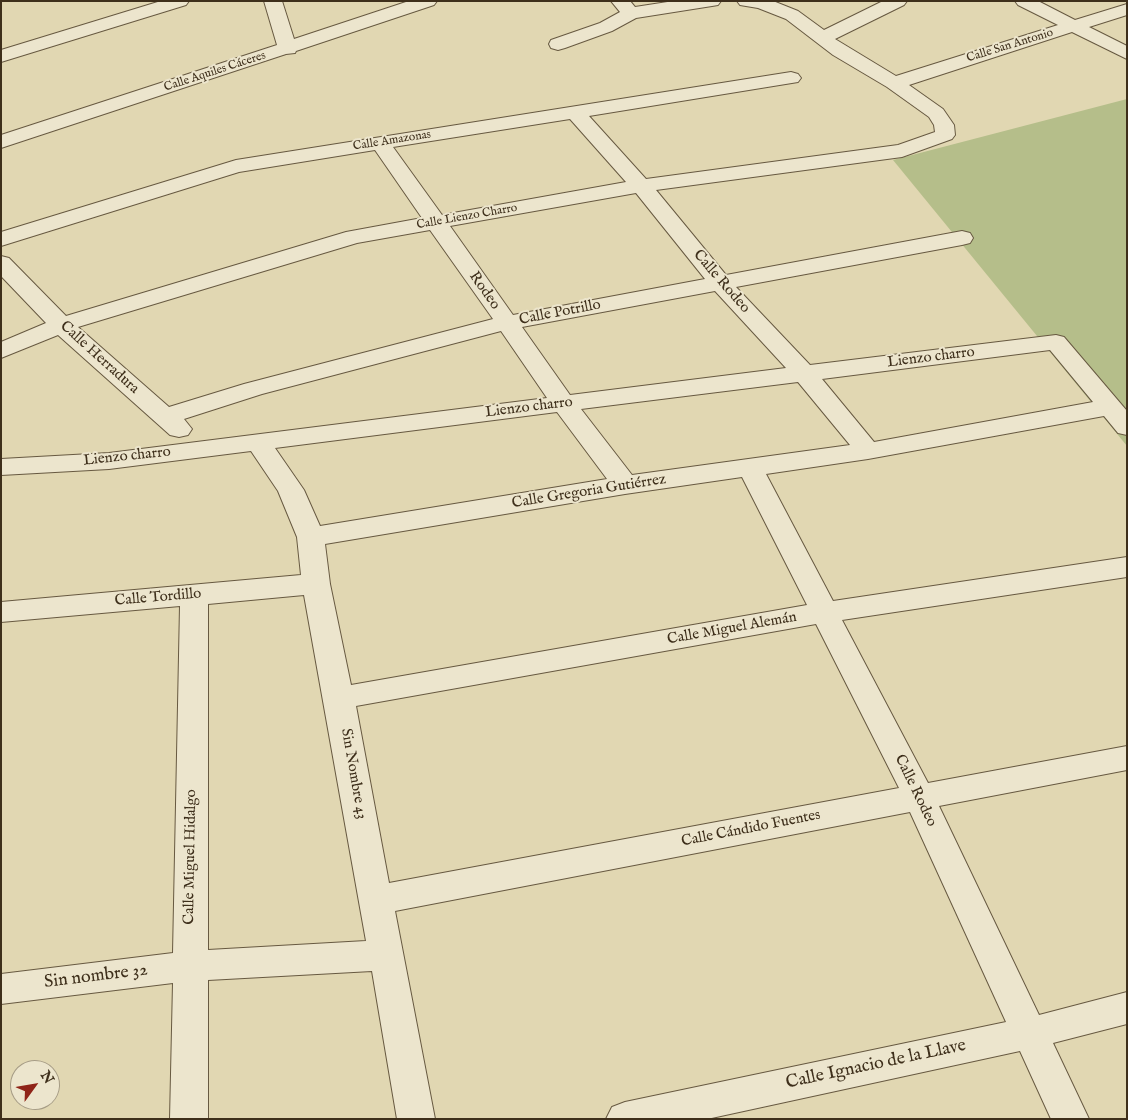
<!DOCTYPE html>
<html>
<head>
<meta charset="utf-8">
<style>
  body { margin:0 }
  #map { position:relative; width:1128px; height:1120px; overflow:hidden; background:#e1d7b2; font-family:"IM FELL English",serif }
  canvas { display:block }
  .frame { position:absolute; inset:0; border:2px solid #3e2f1b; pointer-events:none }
  .north { position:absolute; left:10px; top:1060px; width:50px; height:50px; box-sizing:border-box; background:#ece5cd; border:1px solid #a69c86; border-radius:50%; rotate:58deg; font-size:14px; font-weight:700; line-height:20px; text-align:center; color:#3e2f1b }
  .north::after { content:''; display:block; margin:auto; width:18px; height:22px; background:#8f2418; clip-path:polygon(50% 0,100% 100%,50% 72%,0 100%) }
</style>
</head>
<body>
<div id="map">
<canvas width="1128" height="1120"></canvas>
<div class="frame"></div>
<div class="north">N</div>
</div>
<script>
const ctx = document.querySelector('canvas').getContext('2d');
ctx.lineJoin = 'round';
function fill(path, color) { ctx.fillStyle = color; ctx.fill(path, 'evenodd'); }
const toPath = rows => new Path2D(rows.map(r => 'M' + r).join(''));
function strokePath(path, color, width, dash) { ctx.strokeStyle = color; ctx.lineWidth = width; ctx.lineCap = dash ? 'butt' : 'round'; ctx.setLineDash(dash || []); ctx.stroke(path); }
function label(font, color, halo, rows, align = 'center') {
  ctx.font = font + ' "IM FELL English",serif'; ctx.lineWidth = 4; ctx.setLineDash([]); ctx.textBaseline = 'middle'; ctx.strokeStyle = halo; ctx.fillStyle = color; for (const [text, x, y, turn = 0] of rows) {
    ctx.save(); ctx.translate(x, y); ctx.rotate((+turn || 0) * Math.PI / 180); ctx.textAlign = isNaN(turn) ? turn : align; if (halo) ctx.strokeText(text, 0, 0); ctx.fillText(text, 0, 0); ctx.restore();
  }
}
fill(toPath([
  [1127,99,1127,446,893,160]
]), '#b5be8a');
const minor = toPath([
  [161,1,189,1,186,5,1,62,1,50,161,1],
  [264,1,282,1,294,39,409,1,437,1,434,5,296,51,295,53,286,54,1,148,1,135,277,45,264,1],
  [611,1,630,1,635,7,674,1,721,1,718,5,712,6,636,18,612,31,565,48,558,50,551,48,549,44,551,40,600,23,620,12,611,1],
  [737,1,773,1,798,11,824,30,883,1,907,1,904,5,835,39,896,76,1058,25,1018,5,1015,1,1038,1,1075,20,1127,4,1127,15,1089,27,1127,46,1127,59,1072,32,909,85,943,109,954,125,955,135,952,139,902,157,656,190,726,275,962,231,970,233,973,238,970,243,962,245,736,287,810,365,1056,335,1064,337,1127,411,1127,435,1118,433,1104,416,868,459,766,474,833,601,1127,557,1127,577,842,620,928,783,1127,746,1127,770,939,806,1039,1015,1127,992,1127,1024,1053,1043,1089,1119,1051,1119,1020,1051,707,1119,606,1119,612,1107,625,1102,1006,1022,910,812,395,911,435,1119,397,1119,372,971,208,980,208,1119,170,1119,173,983,1,1004,1,974,173,953,180,606,1,622,1,602,301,575,297,537,278,491,251,451,109,469,1,475,1,459,109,453,547,398,501,331,262,394,184,419,192,429,188,435,179,437,170,435,58,335,1,358,1,342,46,323,1,276,1,256,9,258,66,316,346,232,422,218,375,150,239,172,1,246,1,232,236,160,791,72,798,74,801,78,798,82,589,116,646,179,898,145,935,132,934,125,929,117,887,87,833,55,786,19,758,8,740,5,737,1],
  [570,119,626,182,442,215,393,147,570,119],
  [636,193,705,279,513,315,450,226,636,193],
  [430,230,493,319,244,384,169,407,78,327,357,243,430,230],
  [715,291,786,368,570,395,522,327,715,291],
  [1050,350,1093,402,874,442,822,379,1050,350],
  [798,382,850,445,632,475,581,409,798,382],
  [557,412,607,479,320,526,304,490,275,448,557,412],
  [742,477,807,605,351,685,330,584,325,544,625,494,742,477],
  [304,595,366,941,208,950,208,604,304,595],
  [816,624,899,788,389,883,356,706,816,624]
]);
strokePath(minor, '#675941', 2);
fill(minor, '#ece5cd');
label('12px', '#3e2f1b', '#ece5cd', [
  ["Calle San Antonio",1010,46,-17],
  ["Calle Aquiles Cáceres",215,72,-18],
  ["Calle Amazonas",392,141,-9],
  ["Calle Lienzo Charro",467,217,-10]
]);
label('15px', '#3e2f1b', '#ece5cd', [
  ["Calle Rodeo",721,282,49],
  ["Rodeo",484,291,55],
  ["Calle Potrillo",560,313,-11],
  ["Calle Herradura",99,358,42],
  ["Lienzo charro",931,358,-7],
  ["Lienzo charro",529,408,-7],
  ["Lienzo charro",127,457,-6],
  ["Calle Gregoria Gutiérrez",589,492,-9],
  ["Calle Tordillo",158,598,-5],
  ["Calle Miguel Alemán",732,629,-10],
  ["Sin Nombre 43",353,774,80],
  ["Calle Rodeo",915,791,64],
  ["Calle Cándido Fuentes",751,829,-11],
  ["Calle Miguel Hidalgo",191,857,-89]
]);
label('18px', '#3e2f1b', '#ece5cd', [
  ["Sin nombre 32",96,977,-7],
  ["Calle Ignacio de la Llave",876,1065,-12]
]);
</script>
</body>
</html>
